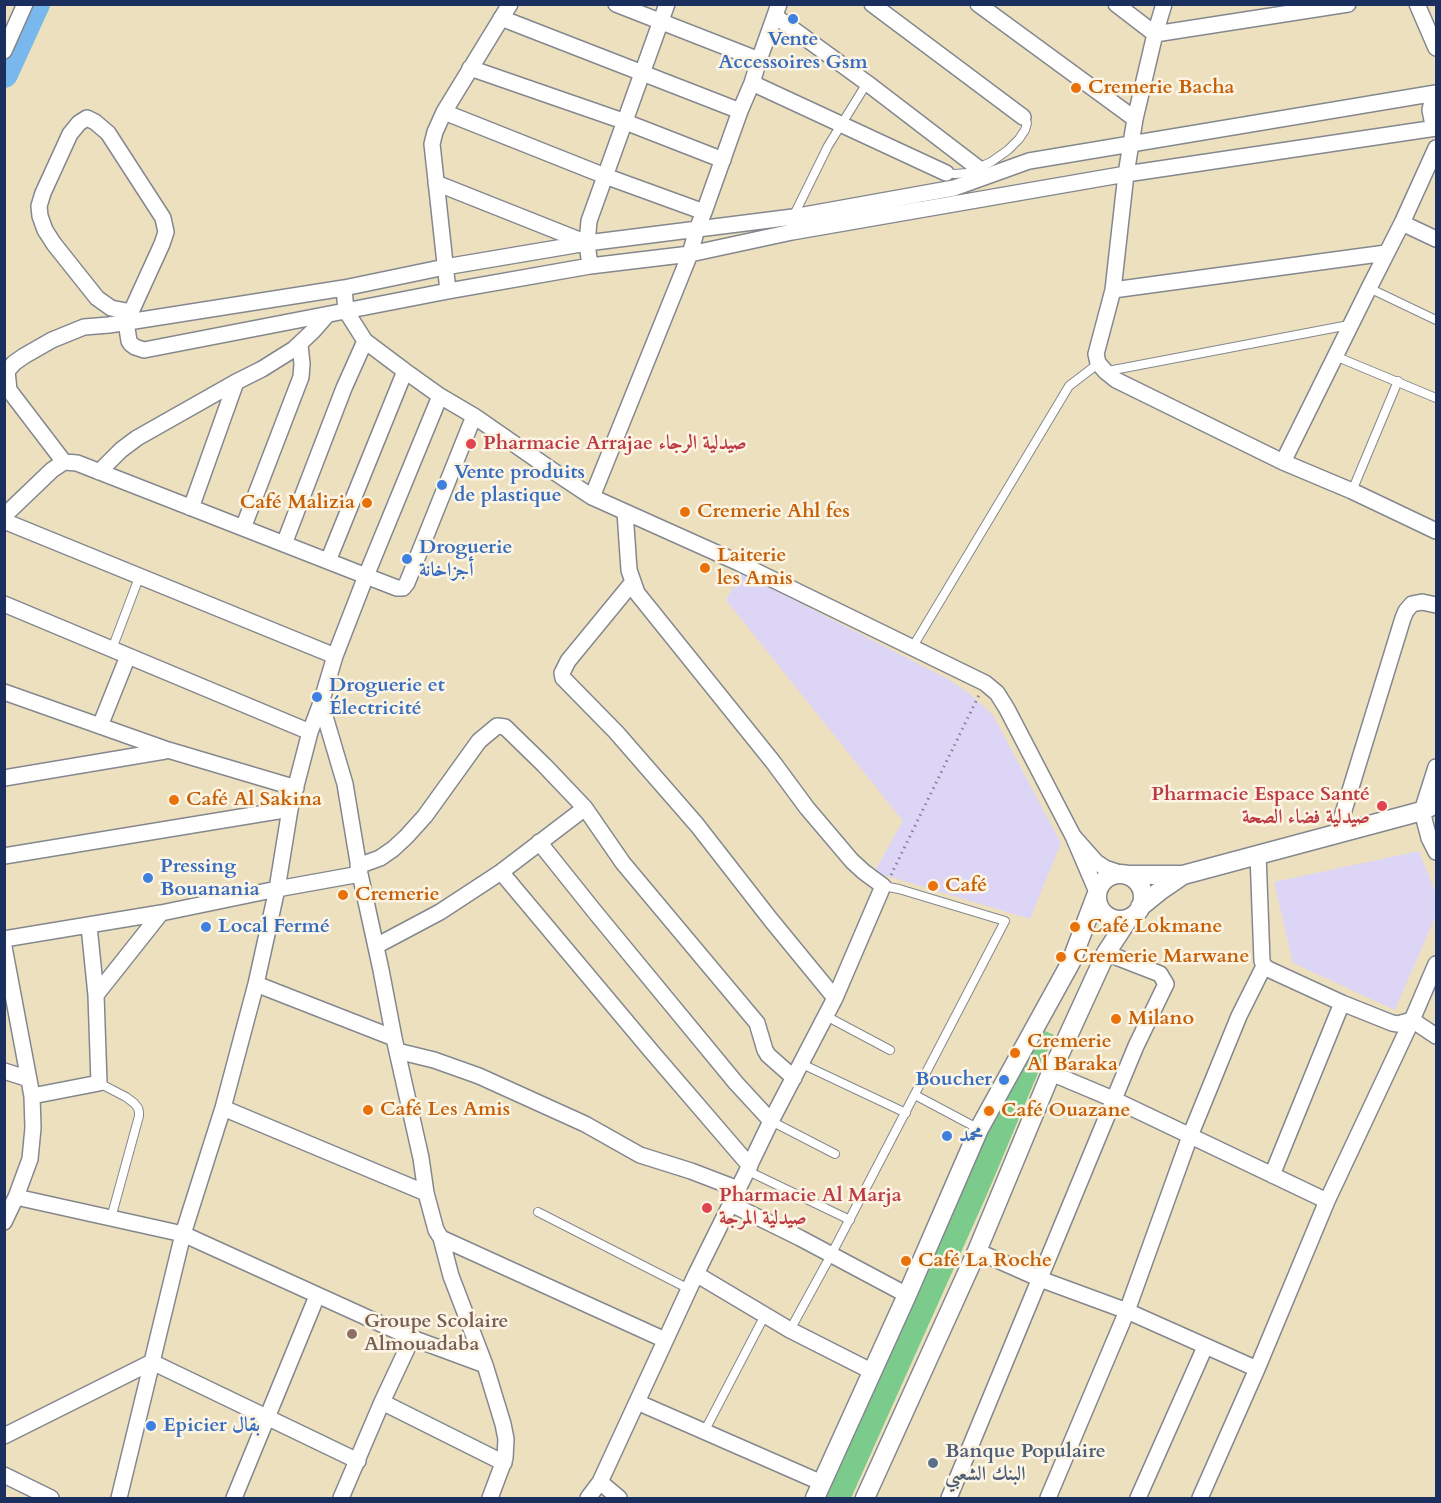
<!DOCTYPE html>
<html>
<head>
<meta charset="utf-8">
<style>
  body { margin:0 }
  #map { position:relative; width:1441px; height:1503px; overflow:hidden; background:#ede0be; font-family:Cardo,serif }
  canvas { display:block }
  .frame { position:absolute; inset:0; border:6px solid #1b2f5e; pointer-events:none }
</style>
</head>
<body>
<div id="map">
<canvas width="1441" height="1503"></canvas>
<div class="frame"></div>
</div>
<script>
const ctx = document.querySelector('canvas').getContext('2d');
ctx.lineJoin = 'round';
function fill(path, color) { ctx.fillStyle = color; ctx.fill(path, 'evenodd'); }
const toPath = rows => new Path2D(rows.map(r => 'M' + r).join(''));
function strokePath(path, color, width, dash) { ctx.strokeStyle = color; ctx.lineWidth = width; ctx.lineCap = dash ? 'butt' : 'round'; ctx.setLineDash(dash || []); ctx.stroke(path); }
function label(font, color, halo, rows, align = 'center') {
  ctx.font = font + ' Cardo,Amiri,serif'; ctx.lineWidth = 5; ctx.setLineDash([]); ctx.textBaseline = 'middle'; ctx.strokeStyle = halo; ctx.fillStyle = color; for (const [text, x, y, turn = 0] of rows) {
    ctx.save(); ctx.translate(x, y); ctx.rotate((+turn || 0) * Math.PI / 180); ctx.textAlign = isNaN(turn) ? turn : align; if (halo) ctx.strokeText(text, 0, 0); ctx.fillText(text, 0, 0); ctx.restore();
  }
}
fill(toPath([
  [741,573,948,679,970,694,993,715,1061,843,1030,919,874,872,903,821,726,600],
  [1419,851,1436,894,1436,915,1395,1010,1293,963,1274,882]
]), '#ddd5f6');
fill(toPath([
  [1045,1031,1054,1035,988,1192,851,1498,825,1498,966,1178,1000,1106]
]), '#7acb8c');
strokePath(toPath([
  [4,74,36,4]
]), '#78b8ec', 28);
const service = toPath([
  [946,173,955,174,967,173,991,162,1008,150,1019,139,1025,130,1027,123,1023,117],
  [794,215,828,146,867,83],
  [1369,288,1436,320],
  [1335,356,1436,398],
  [1108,371,1349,325],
  [1352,491,1398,381],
  [912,648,1069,386,1099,363],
  [112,649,140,575],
  [826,1016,890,1050],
  [802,1064,906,1113],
  [99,1083,126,1097,134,1103,138,1108,139,1112,139,1116,111,1218],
  [915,1095,979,1129],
  [771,1121,835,1154],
  [748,1171,850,1220],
  [538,1212,689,1289],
  [790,1330,831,1255,1005,921,899,889,883,886],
  [704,1432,765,1315]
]);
const minor = toPath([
  [616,4,759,60],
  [872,4,1023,117],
  [978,4,1135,119],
  [1116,4,1155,34,1348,4],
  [1164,4,1155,34,1135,119,1126,174,1113,290,1096,354,1098,363,1106,372,1116,380,1283,462,1352,491,1436,531],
  [1417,4,1436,48],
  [775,16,867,83,978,168],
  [501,18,740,111],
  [4,51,25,4],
  [470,68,623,121,723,160],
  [752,83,946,173],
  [1436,93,1432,101,1430,110,1432,120,1436,128],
  [444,112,605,176,704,212],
  [436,183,587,243],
  [1402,223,1436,239],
  [590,266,587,243,589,221,667,4],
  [344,288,346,311,365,341,405,371,440,396,474,416,556,473,592,497,739,563,985,683,997,693,1007,709,1073,836],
  [1113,290,1386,253],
  [448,291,432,144,435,132,444,112,510,4],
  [131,312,111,308,97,298,54,244,45,230,40,216,39,206,43,193,70,134,79,123,87,118,95,122,108,133,163,218,166,232,162,244,131,312,126,322,129,341,131,344,135,347,144,350,448,291,590,266,690,254,792,232,1126,174,1436,128],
  [64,462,9,390,7,371,14,363,24,356,52,340,84,327,109,325,344,288,445,267,587,243,793,217,954,188,1029,161,1436,93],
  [1283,462,1369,288,1402,223,1436,148],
  [99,472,121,450,137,438,236,382,262,369,294,349,313,331,327,315],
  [592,497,690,254,697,229,704,212,740,111,752,83,759,60,779,4],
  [191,508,236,382],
  [4,516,52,470,64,462,77,463,366,576,397,588,403,588,407,583,474,416],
  [4,521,335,656],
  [243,528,301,377,302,364,300,345],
  [284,544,344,388,365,341],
  [328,561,405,371],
  [632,583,568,661,562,673,563,678,616,732,697,825,771,920,835,998],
  [4,604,310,732],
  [4,692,168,750,296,788],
  [321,703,345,784,360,874,381,970,394,1038,421,1158,426,1193,436,1230,441,1238,451,1276,485,1365,503,1424,506,1439,505,1458,490,1498],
  [100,726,128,656],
  [1436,767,1422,811,1429,838,1436,852],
  [4,778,165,751],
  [1337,833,1403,618,1406,611,1412,604,1422,602,1436,605],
  [539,842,595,912,736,1083,771,1121],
  [1258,854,1262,961,1264,966,1268,969,1342,1003,1392,1023,1398,1024,1412,1020,1436,1036],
  [4,856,290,809],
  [358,866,380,858,393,849,406,837,425,816,479,741,497,726,505,727,544,765,585,808],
  [501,872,585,808,623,863,757,1023,765,1050,768,1055,794,1078],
  [1097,892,1073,836,1096,862,1105,868,1120,873],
  [4,939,161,913,277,889,360,874],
  [376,946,440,912,501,872,652,1052,750,1166],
  [4,947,32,1096,33,1128,30,1159,16,1197,4,1222],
  [256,984,394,1038],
  [96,995,161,913],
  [397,1051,434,1060,479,1076,585,1124,640,1155,691,1171,738,1189],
  [4,1071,29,1079],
  [1051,1073,1113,1099,1327,1201],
  [32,1096,99,1083,96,995,89,926],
  [223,1108,426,1193],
  [1272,1175,1342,1003],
  [16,1197,183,1234,412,1338,485,1365],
  [731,1204,800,1238,907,1295],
  [441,1238,665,1340],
  [977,1251,1040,1279,1127,1311,1257,1369],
  [696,1274,790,1330,873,1372],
  [382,1402,504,1463],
  [637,1402,822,1483],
  [4,1436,152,1362,358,1461],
  [4,1475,51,1498],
  [600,1482,619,1498],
  [119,1498,183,1234,223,1108,256,984,277,889,290,809,310,732,321,703,335,656,366,576,440,396],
  [234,1498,317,1296],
  [341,1498,382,1402,412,1338],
  [588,1498,600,1482,696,1274,745,1175,771,1121,835,998,883,886,864,872,852,861,807,808,773,762,637,593,629,570,625,512],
  [949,1498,1136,1046,1166,984,1160,974,1106,953],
  [1048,1498,1127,1311,1190,1136,1239,1016,1264,966],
  [1138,1498,1205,1347],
  [1200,1498,1257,1369,1327,1201,1412,1020,1436,964]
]);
const tertiary = toPath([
  '1097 897a23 23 0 1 1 46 0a23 23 0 1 1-46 0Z',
  [1128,875,1183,875,1161,890,1140,907],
  [1183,875,1422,811,1436,804],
  [815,1498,907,1295,979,1129,1071,962,1096,896],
  [865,1498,977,1251,1051,1073,1106,953,1129,918]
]);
strokePath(service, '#84888e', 10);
strokePath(minor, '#84888e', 18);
strokePath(tertiary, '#84888e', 21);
strokePath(toPath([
  [891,875,979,695]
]), '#84888e', 3, [1.5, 4.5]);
strokePath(service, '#fff', 8);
strokePath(minor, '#fff', 15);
strokePath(tertiary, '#fff', 18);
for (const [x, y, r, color] of [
  [793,19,6,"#3f7fe0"],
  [1076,88,6,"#e8710a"],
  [471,444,6,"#e0444e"],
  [442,485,6,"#3f7fe0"],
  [367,503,6,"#e8710a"],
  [685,512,6,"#e8710a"],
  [407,559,6,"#3f7fe0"],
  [705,568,6,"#e8710a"],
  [317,697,6,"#3f7fe0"],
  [174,800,6,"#e8710a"],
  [1382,806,6,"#e0444e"],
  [148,878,6,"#3f7fe0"],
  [933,886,6,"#e8710a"],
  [343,895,6,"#e8710a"],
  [206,927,6,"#3f7fe0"],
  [1075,927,6,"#e8710a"],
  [1061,957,6,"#e8710a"],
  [1116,1019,6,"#e8710a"],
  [1015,1053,6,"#e8710a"],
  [1004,1080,6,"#3f7fe0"],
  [368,1110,6,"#e8710a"],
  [989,1111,6,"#e8710a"],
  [947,1136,6,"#3f7fe0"],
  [707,1208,6,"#e0444e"],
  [906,1261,6,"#e8710a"],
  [352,1334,6,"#8d6e63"],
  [151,1426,6,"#3f7fe0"],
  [933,1463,6,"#5c6f8a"]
]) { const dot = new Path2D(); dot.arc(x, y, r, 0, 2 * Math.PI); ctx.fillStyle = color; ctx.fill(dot); strokePath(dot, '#fcf5e5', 2); }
label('bold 20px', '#366cbe', '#fcf5e5', [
  ["Vente",793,40,"center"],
  ["Accessoires Gsm",793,63,"center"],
  ["Vente produits",454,473],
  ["de plastique",454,496],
  ["Droguerie",419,548],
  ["أجزاخانة",419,571],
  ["Droguerie et",329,686],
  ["Électricité",329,709],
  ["Pressing",160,867],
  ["Bouanania",160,890],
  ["Local Fermé",218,927],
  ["Boucher",992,1080,"right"],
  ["محمد",959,1136],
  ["Epicier بقال",163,1426]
], 'left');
label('bold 20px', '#c56008', '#fcf5e5', [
  ["Cremerie Bacha",1088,88],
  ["Café Malizia",355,503,"right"],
  ["Cremerie Ahl fes",697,512],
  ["Laiterie",717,556],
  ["les Amis",717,579],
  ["Café Al Sakina",186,800],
  ["Café",945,886],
  ["Cremerie",355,895],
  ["Café Lokmane",1087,927],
  ["Cremerie Marwane",1073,957],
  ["Milano",1128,1019],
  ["Cremerie",1027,1042],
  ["Al Baraka",1027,1065],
  ["Café Les Amis",380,1110],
  ["Café Ouazane",1001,1111],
  ["Café La Roche",918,1261]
], 'left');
label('bold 20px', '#be3a42', '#fcf5e5', [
  ["Pharmacie Arrajae صيدلية الرجاء",483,444],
  ["Pharmacie Espace Santé",1370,795,"right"],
  ["صيدلية فضاء الصحة",1370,818,"right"],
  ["Pharmacie Al Marja",719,1196],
  ["صيدلية المرجة",719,1219]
], 'left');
label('bold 20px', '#785e54', '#fcf5e5', [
  ["Groupe Scolaire",364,1322],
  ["Almouadaba",364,1345]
], 'left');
label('bold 20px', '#4e5e75', '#fcf5e5', [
  ["Banque Populaire",945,1452],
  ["البنك الشعبي",945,1475]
], 'left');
</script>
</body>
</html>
